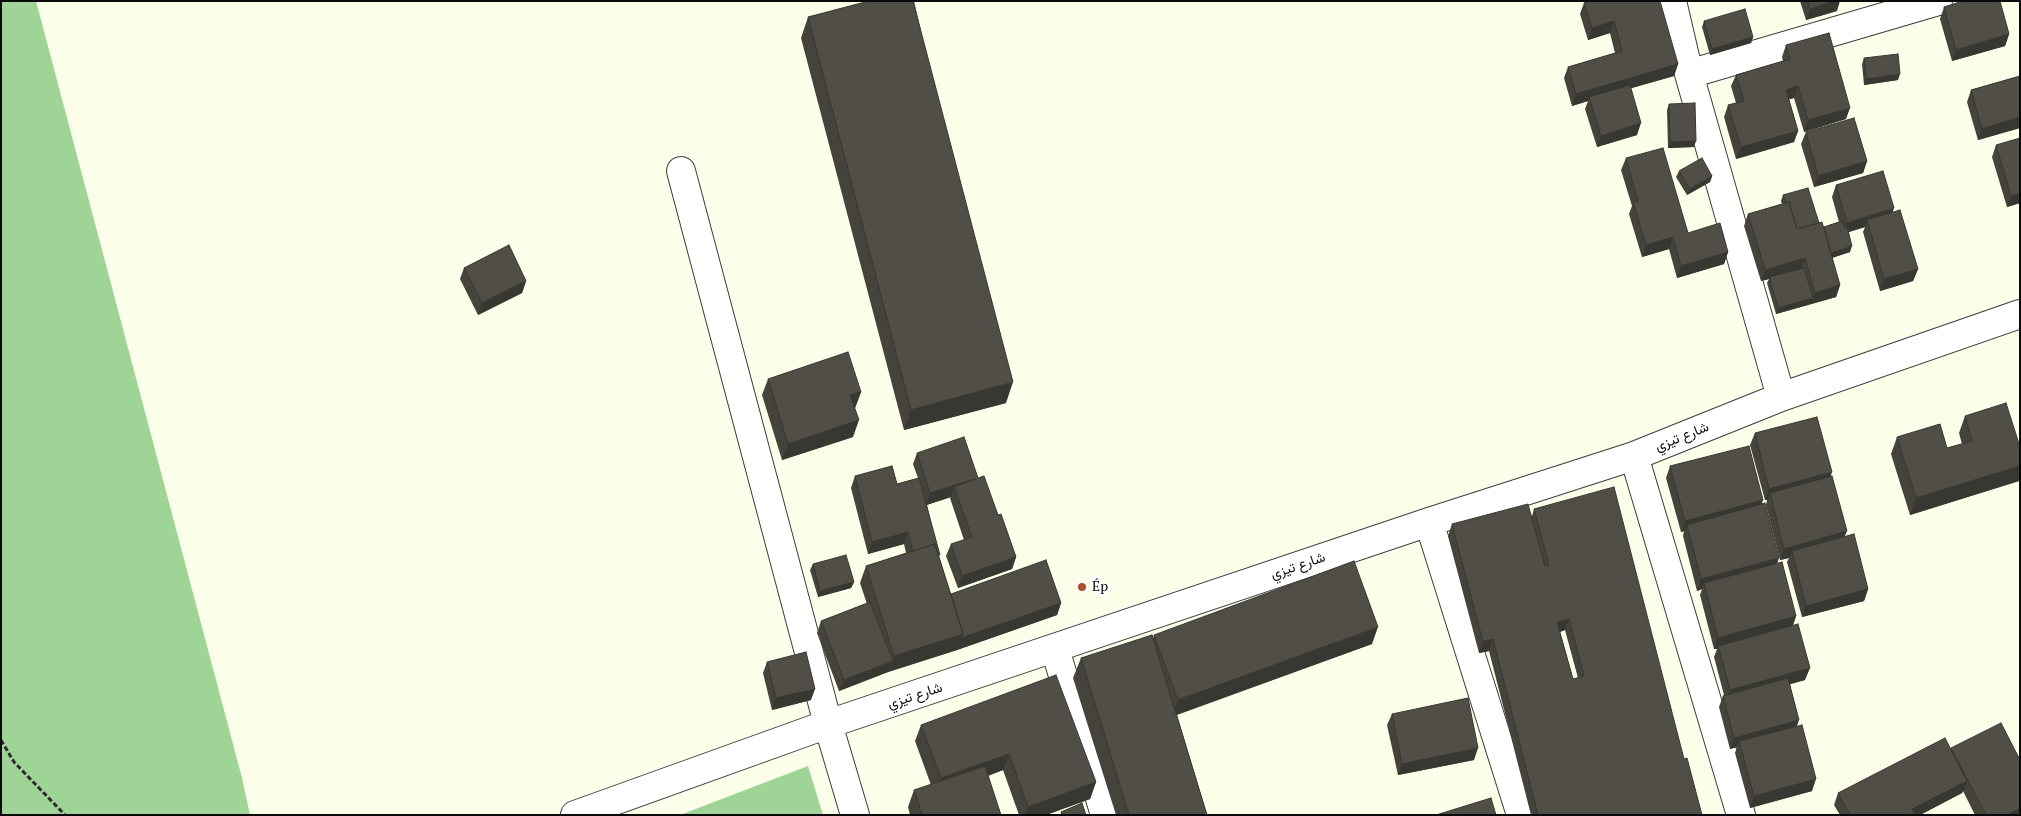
<!DOCTYPE html>
<html>
<head>
<meta charset="utf-8">
<style>
  body { margin:0 }
  #map { position:relative; width:2021px; height:816px; overflow:hidden; background:#fbfee8; font-family:"PT Serif",serif }
  canvas { display:block }
  .frame { position:absolute; inset:0; border:2px solid #0a0a0a; pointer-events:none }
</style>
</head>
<body>
<div id="map">
<canvas width="2021" height="816"></canvas>
<div class="frame"></div>
</div>
<script>
const ctx = document.querySelector('canvas').getContext('2d');
ctx.lineJoin = 'round';
function fill(path, color) { ctx.fillStyle = color; ctx.fill(path, 'evenodd'); }
const toPath = rows => new Path2D(rows.map(r => 'M' + r).join(''));
function strokePath(path, color, width, dash) { ctx.strokeStyle = color; ctx.lineWidth = width; ctx.lineCap = dash ? 'butt' : 'round'; ctx.setLineDash(dash || []); ctx.stroke(path); }
function label(font, color, halo, rows, align = 'center') {
  ctx.font = font + ' "PT Serif",Vazirmatn,serif'; ctx.lineWidth = 5; ctx.setLineDash([]); ctx.textBaseline = 'middle'; ctx.strokeStyle = halo; ctx.fillStyle = color; for (const [text, x, y, turn = 0] of rows) {
    ctx.save(); ctx.translate(x, y); ctx.rotate((+turn || 0) * Math.PI / 180); ctx.textAlign = isNaN(turn) ? turn : align; if (halo) ctx.strokeText(text, 0, 0); ctx.fillText(text, 0, 0); ctx.restore();
  }
}
fill(toPath([
  [1,1,36,1,242,778,250,815,1,815],
  [808,766,823,815,680,815]
]), '#9ed495');
const minor = toPath([
  [1672,1,1689,74,1781,397],
  [1689,74,1938,1],
  [681,171,828,724,855,815],
  [1634,456,1741,815],
  [1429,522,1521,815],
  [1055,649,1105,815],
  [575,815,828,724,1429,522,1634,456,1781,397,2020,314]
]);
strokePath(minor, '#3d3d3d', 30);
strokePath(toPath([
  [1,740,14,762,65,815]
]), '#2c2c2c', 3, [5, 2.5]);
strokePath(minor, '#fff', 28);
fill(toPath([
  [864,1,914,1,1006,403,904,430,801,38,808,17,864,3],
  [1589,1,1678,64,1674,76,1631,88,1637,135,1597,147,1585,109,1588,101,1572,106,1564,78,1568,67,1615,53,1610,33,1588,40,1580,14,1584,3],
  [1800,1,1834,1,1837,11,1806,20],
  [1944,7,2009,34,2005,46,1952,61,1940,19],
  [1704,21,1753,37,1751,43,1710,55,1702,27],
  [1786,45,1846,119,1804,132,1794,98,1789,99,1798,131,1794,142,1736,159,1724,117,1728,105,1736,103,1731,86,1736,75,1783,61,1782,57],
  [1864,58,1898,80,1864,85,1862,64],
  [2020,76,2020,128,1978,140,1967,102,1971,90],
  [1669,104,1694,147,1668,148,1667,110],
  [1806,132,1867,161,1863,173,1814,187,1801,144],
  [1996,145,2020,203,2007,207,1992,157],
  [1626,158,1688,233,1728,252,1724,264,1677,278,1669,249,1642,257,1629,214,1632,206,1621,170],
  [1679,171,1712,176,1710,182,1687,195,1676,177],
  [1836,185,1893,213,1918,269,1913,281,1880,291,1863,232,1865,227,1849,232,1850,252,1832,258,1840,285,1836,297,1776,314,1767,283,1769,279,1761,281,1744,226,1748,214,1782,204,1781,201,1783,195,1824,227,1839,222,1832,197],
  [464,268,526,281,522,293,478,315,460,279],
  [768,379,861,392,855,408,853,437,782,460,762,395],
  [1965,416,2020,447,2020,479,2019,481,1910,515,1891,454,1897,437,1947,448,1962,444,1959,433],
  [1755,433,1830,477,1845,536,1868,589,1864,601,1802,617,1787,562,1789,558,1780,560,1766,505,1767,500,1765,500,1750,445],
  [917,453,978,478,998,515,1016,557,1012,569,958,588,946,556,951,544,964,540,950,498,951,497,927,505,939,557,951,594,1061,603,1057,615,957,650,888,672,839,691,817,633,821,621,867,604,860,583,866,566,906,553,904,544,868,554,851,488,855,476,897,484,918,478,913,464],
  [1670,466,1762,504,1777,564,1796,616,1793,625,1805,680,1790,684,1797,726,1812,791,1750,808,1735,753,1737,747,1730,749,1719,707,1723,696,1724,695,1714,657,1717,649,1714,649,1700,595,1702,589,1697,591,1683,536,1684,531,1681,532,1666,478],
  [1534,509,1684,759,1702,815,1531,815,1489,651,1479,653,1448,536,1452,524,1532,516],
  [1565,630,1578,678,1573,679,1560,632],
  [813,564,854,582,851,588,818,597,810,570],
  [1154,635,1372,644,1177,715,1207,815,1116,815,1073,678,1081,658,1153,638],
  [767,662,811,700,772,710,763,673],
  [1392,714,1474,760,1398,775,1387,725],
  [921,725,1096,782,1090,799,1046,815,1019,815,1003,770,988,776,1001,815,910,815,908,807,914,790,931,785,915,741],
  [1951,748,2020,815,1975,815,1963,791,1962,793,1920,815,1840,815,1834,805,1838,793,1951,750]
]), '#46433d');
fill(toPath([
  [1834,1,1840,1,1837,11,1806,20,1810,9],
  [1614,21,1610,33,1588,40,1592,28],
  [2009,34,2005,46,1952,61,1956,50],
  [1753,37,1751,43,1710,55,1712,49],
  [1678,64,1674,76,1590,100,1589,97,1588,101,1572,106,1576,94],
  [1900,74,1898,80,1864,85,1866,79],
  [1798,86,1794,98,1782,101,1786,90],
  [1850,108,1846,119,1804,132,1808,120],
  [2020,117,2020,128,1978,140,1982,129],
  [1641,123,1637,135,1597,147,1601,136],
  [1798,131,1794,142,1736,159,1741,147],
  [1696,141,1694,147,1668,148,1670,142],
  [1867,161,1863,173,1814,187,1818,176],
  [1712,176,1710,182,1687,195,1690,189],
  [2020,193,2020,203,2007,207,2011,196],
  [1894,208,1890,220,1867,220,1865,227,1842,234,1847,223],
  [1673,237,1669,249,1642,257,1646,245],
  [1852,246,1850,252,1825,260,1828,254],
  [1728,252,1724,264,1677,278,1681,266],
  [1805,258,1800,270,1769,277,1769,279,1761,281,1765,270],
  [1918,269,1913,281,1880,291,1884,279],
  [526,281,522,293,478,315,482,303],
  [1840,285,1836,297,1776,314,1778,308,1813,298,1815,293],
  [1013,382,1006,403,904,430,911,410],
  [861,392,855,408,844,412,850,395],
  [859,420,853,437,782,460,788,444],
  [2020,466,2020,479,2019,481,1910,515,1916,498],
  [1832,472,1828,484,1770,493,1767,500,1765,500,1769,489],
  [975,479,954,487,951,497,926,505,930,493],
  [1763,500,1759,512,1687,525,1684,531,1681,532,1685,521],
  [1847,531,1842,543,1792,551,1789,558,1780,560,1784,549],
  [908,532,904,544,868,554,872,542],
  [1016,557,1012,569,958,588,962,576],
  [1779,558,1775,570,1704,583,1702,589,1697,591,1701,579],
  [854,582,851,588,818,597,820,591],
  [1868,589,1864,601,1802,617,1806,606],
  [1061,603,1057,615,957,650,888,672,894,656],
  [1796,616,1792,628,1718,646,1717,649,1714,649,1718,638],
  [1569,619,1565,630,1553,634,1557,622],
  [1378,627,1372,644,1172,716,1178,700],
  [1493,639,1489,651,1479,653,1483,642],
  [893,661,888,672,839,691,844,680],
  [1810,668,1805,680,1726,702,1730,690],
  [815,689,811,700,772,710,776,698],
  [1799,720,1795,732,1739,741,1737,747,1730,749,1734,738],
  [1478,748,1474,760,1398,775,1402,764],
  [1009,754,1003,770,935,795,941,778],
  [1816,779,1812,791,1750,808,1754,796],
  [1967,781,1962,793,1920,815,1910,815,1912,809],
  [1096,782,1090,799,1046,815,1025,815,1028,807],
  [2020,808,2020,815,2007,815]
]), '#393732');
const building = toPath([
  [869,1,913,1,1013,382,911,410,808,17,869,1],
  [1589,1,1660,1,1678,64,1576,94,1568,67,1622,51,1614,21,1592,28,1584,3,1589,1],
  [1808,1,1834,1,1810,9,1808,1],
  [1963,1,2000,1,2009,34,1956,50,1944,7,1963,1],
  [1745,9,1753,37,1712,49,1704,21,1745,9],
  [1829,33,1850,108,1808,120,1798,86,1786,90,1798,131,1741,147,1728,105,1744,101,1736,75,1790,59,1786,45,1829,33],
  [1898,54,1900,74,1866,79,1864,58,1898,54],
  [2020,76,2020,117,1982,129,1971,90,2020,76],
  [1630,85,1641,123,1601,136,1589,97,1630,85],
  [1695,103,1696,141,1670,142,1669,104,1695,103],
  [1854,118,1867,161,1818,176,1806,132,1854,118],
  [2020,138,2020,193,2011,196,1996,145,2020,138],
  [1663,148,1688,233,1720,223,1728,252,1681,266,1673,237,1646,245,1633,202,1638,201,1626,158,1663,148],
  [1702,158,1712,176,1690,189,1679,171,1702,158],
  [1883,171,1894,208,1847,223,1836,185,1883,171],
  [1808,188,1819,223,1797,229,1789,202,1786,203,1783,195,1808,188],
  [1789,202,1797,229,1822,222,1840,285,1815,293,1805,258,1765,270,1748,214,1789,202],
  [1900,210,1918,269,1884,279,1867,220,1900,210],
  [1842,221,1845,228,1847,227,1852,246,1831,253,1824,227,1842,221],
  [509,245,526,281,482,303,464,268,509,245],
  [1804,268,1813,298,1778,308,1769,277,1804,268],
  [848,352,861,392,850,395,859,420,788,444,768,379,848,352],
  [2006,403,2020,447,2020,466,1916,498,1897,437,1940,424,1947,448,1972,441,1965,416,2006,403],
  [1817,417,1832,472,1769,489,1755,433,1817,417],
  [964,437,978,478,984,476,998,515,1001,514,1016,557,962,576,951,544,972,537,954,487,975,479,930,493,917,453,964,437],
  [1749,446,1763,500,1685,521,1670,466,1749,446],
  [892,466,897,484,919,478,940,555,938,555,935,544,913,551,908,532,872,542,855,476,892,466],
  [1832,476,1847,531,1784,549,1770,493,1832,476],
  [1614,487,1684,759,1687,758,1702,815,1538,815,1493,639,1483,642,1452,524,1528,504,1545,566,1549,565,1534,509,1614,487],
  [1569,619,1584,676,1573,679,1557,622,1569,619],
  [1765,503,1779,558,1701,579,1687,525,1765,503],
  [1854,534,1868,589,1806,606,1792,551,1854,534],
  [935,544,963,634,894,656,866,566,935,544],
  [846,555,854,582,820,591,813,564,846,555],
  [1046,560,1061,603,961,638,963,634,951,594,1046,560],
  [1354,561,1378,627,1178,700,1154,635,1354,561],
  [1782,562,1796,616,1718,638,1704,583,1782,562],
  [870,602,893,661,844,680,821,621,870,602],
  [1798,624,1810,668,1730,690,1718,646,1798,624],
  [1152,635,1207,815,1129,815,1081,658,1152,635],
  [806,652,815,689,776,698,767,662,806,652],
  [1056,675,1096,782,1028,807,1009,754,941,778,921,725,1056,675],
  [1788,678,1799,720,1734,738,1723,696,1788,678],
  [1468,698,1478,748,1402,764,1392,714,1468,698],
  [2001,723,2020,760,2020,808,2007,815,1986,815,1951,748,2001,723],
  [1802,725,1816,779,1754,796,1739,741,1802,725],
  [1945,738,1967,781,1912,809,1915,815,1850,815,1838,793,1945,738],
  [985,766,1001,815,922,815,914,790,985,766],
  [1491,798,1496,815,1436,815,1491,798],
  [1082,803,1086,815,1062,815,1061,812,1082,803]
]);
fill(building, '#514e47');
strokePath(building, '#393732', 1);
for (const [x, y, r, color] of [
  [1082,587,5,"#af4e2c"]
]) { const dot = new Path2D(); dot.arc(x, y, r, 0, 2 * Math.PI); ctx.fillStyle = color; ctx.fill(dot); strokePath(dot, '#fff', 2); }
label('14px', '#0a0a0a', '#fff', [
  ["شارع تيزي",1682,437,-22],
  ["شارع تيزي",1298,566,-19],
  ["شارع تيزي",915,696,-18]
]);
label('14px', '#0a0a0a', '#fff', [
  ["Ép",1092,587]
], 'left');
</script>
</body>
</html>
